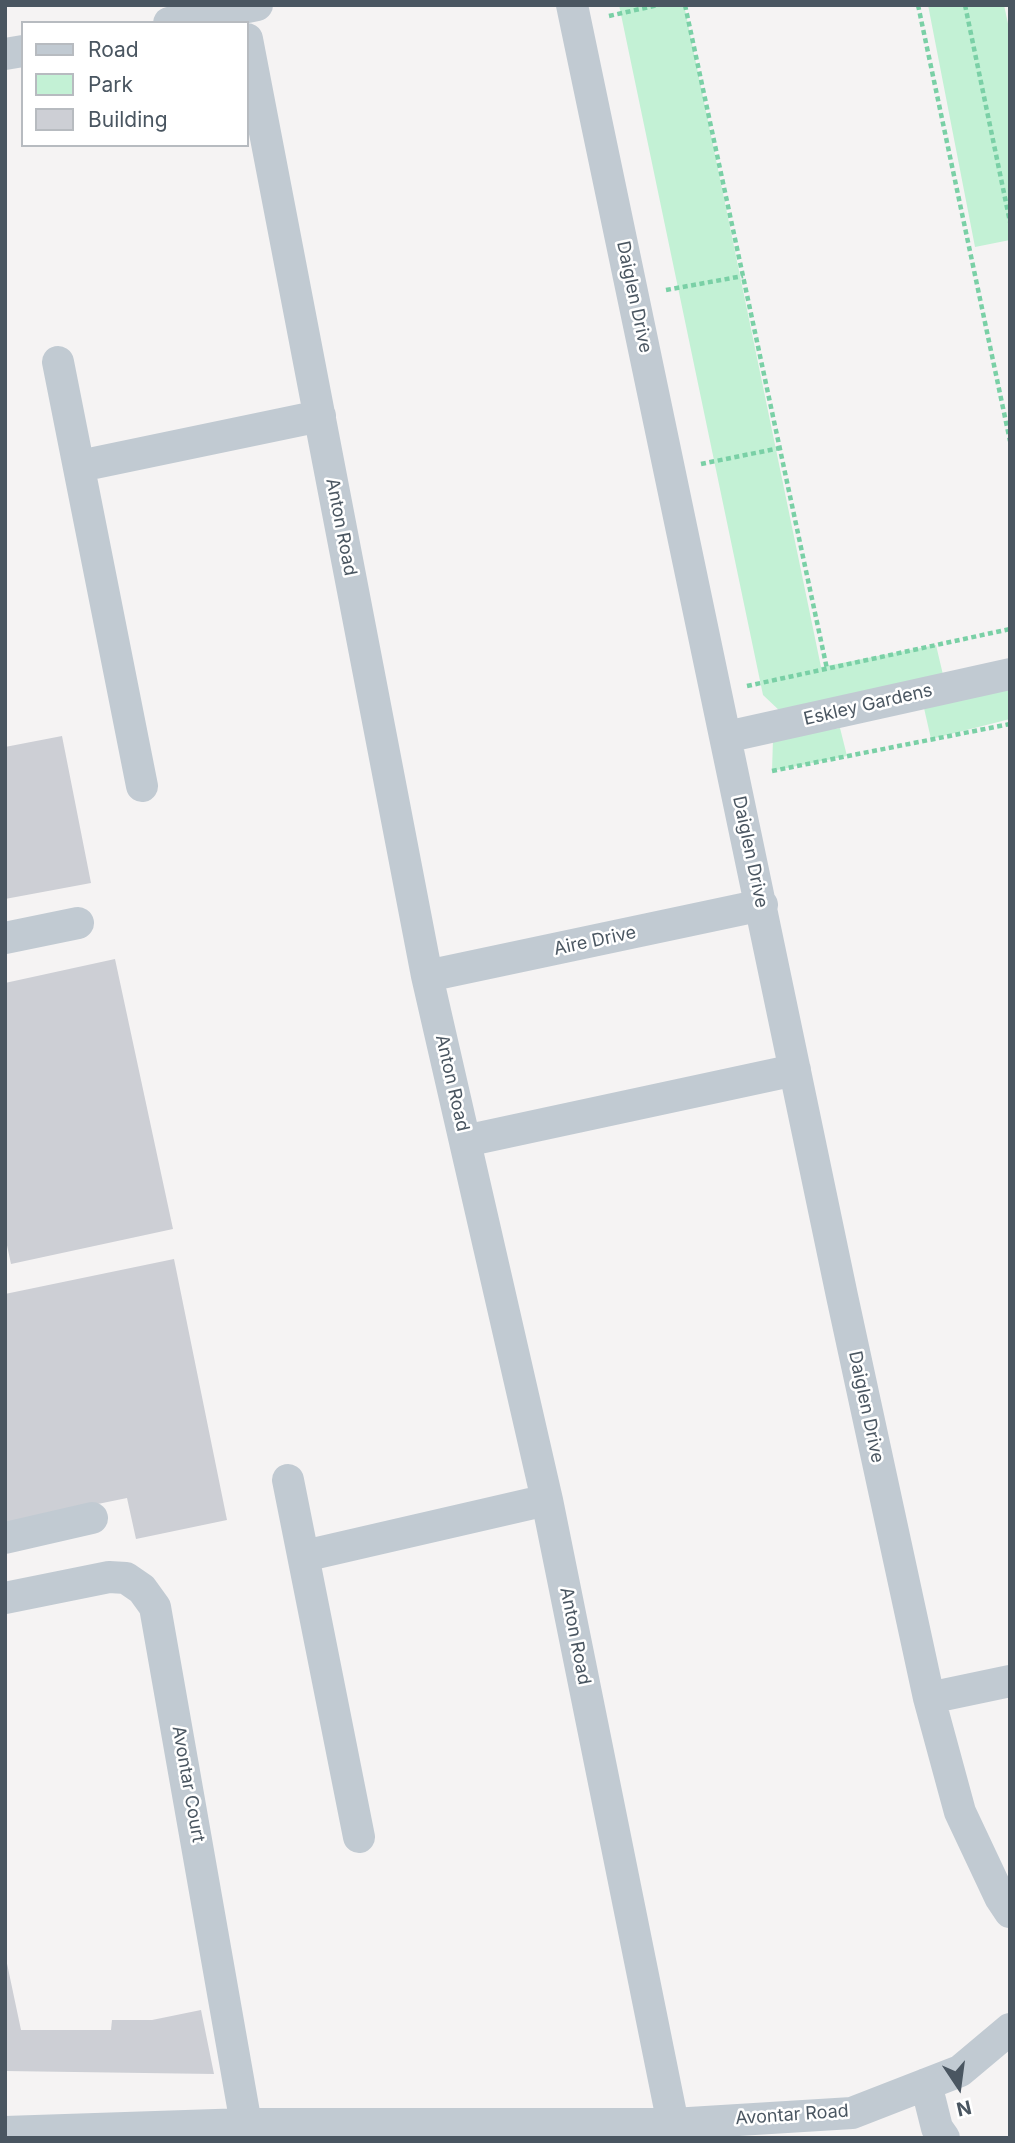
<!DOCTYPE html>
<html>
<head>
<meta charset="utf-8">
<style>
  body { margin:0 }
  #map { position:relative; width:1015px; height:2143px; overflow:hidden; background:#f5f3f3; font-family:Inter,sans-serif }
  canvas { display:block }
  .frame { position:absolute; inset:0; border:7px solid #4a5661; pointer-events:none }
  .legend { position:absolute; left:21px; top:21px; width:228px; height:126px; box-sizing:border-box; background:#fff; border:2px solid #b7bbc0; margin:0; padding:9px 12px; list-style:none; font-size:21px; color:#4a5661 }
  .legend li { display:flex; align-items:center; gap:14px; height:35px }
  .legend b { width:35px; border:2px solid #b7bbc0 }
  .north { position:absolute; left:924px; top:2052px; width:70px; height:70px; -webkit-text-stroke:5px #fff; paint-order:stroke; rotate:167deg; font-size:19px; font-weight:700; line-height:28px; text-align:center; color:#4a5661 }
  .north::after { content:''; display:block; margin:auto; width:24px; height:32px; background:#4a5661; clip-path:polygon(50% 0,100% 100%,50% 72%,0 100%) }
</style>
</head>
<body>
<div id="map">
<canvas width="1015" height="2143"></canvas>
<div class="frame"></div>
<ul class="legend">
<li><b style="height:9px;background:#c1cad2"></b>Road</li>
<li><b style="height:19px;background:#c3f1d5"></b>Park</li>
<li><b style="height:19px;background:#cdcfd5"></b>Building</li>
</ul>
<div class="north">N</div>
</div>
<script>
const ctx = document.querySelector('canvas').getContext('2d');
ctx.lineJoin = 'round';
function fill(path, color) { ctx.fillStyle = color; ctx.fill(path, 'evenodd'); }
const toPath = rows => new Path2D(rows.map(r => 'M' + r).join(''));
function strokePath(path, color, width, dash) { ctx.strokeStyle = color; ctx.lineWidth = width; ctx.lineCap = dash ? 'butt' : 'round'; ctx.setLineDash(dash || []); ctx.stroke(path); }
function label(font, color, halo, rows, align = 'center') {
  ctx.font = font + ' Inter,sans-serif'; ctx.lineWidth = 5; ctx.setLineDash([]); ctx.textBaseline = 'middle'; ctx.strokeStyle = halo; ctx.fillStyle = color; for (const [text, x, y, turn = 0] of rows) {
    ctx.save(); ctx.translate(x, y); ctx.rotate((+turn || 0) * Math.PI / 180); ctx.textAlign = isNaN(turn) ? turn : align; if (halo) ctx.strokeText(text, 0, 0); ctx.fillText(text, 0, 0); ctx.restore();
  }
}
fill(toPath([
  [619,5,684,5,821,667,936,645,944,679,781,712,763,695],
  [928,5,1004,5,1010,33,1010,240,975,247],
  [1010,689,1010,719,931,739,924,708],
  [840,728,847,756,772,771,773,739]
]), '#c3f1d5');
fill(toPath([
  [62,736,91,883,5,899,5,747],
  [115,959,173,1229,11,1264,5,1236,5,983],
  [174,1259,227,1520,136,1539,127,1498,5,1523,5,1294],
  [5,1954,21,2030,111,2030,112,2020,152,2020,201,2010,214,2074,5,2071]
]), '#cdcfd5');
strokePath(toPath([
  [685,5,827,669],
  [918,5,1010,441],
  [965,5,1010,222],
  [609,16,658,5],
  [666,290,743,276],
  [701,464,780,448],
  [747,686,1010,629],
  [772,771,1010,724]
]), '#7ad0a6', 4.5, [5, 3.5]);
strokePath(toPath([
  [572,5,842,1296,929,1698,960,1812,1000,1897,1010,1912],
  [169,23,257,5],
  [247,39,427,976,547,1500,673,2124],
  [5,54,23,51],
  [58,362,142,786],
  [80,466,320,416],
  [726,737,1010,674],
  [5,938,78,923],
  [427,976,762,905],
  [465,1141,795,1070],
  [288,1480,359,1837],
  [5,1538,92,1518],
  [304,1556,547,1500],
  [5,1598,109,1577,126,1578,142,1589,155,1607,246,2124],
  [929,1698,1010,1681],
  [926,2084,937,2128,944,2138],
  [5,2132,246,2124,673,2124,852,2113,960,2071,1010,2029]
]), '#c1cad2', 32);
label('18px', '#4a5661', '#fff', [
  ["Daiglen Drive",634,297,78],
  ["Anton Road",341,527,79],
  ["Eskley Gardens",868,705,-13],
  ["Daiglen Drive",750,852,78],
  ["Aire Drive",595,941,-12],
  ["Anton Road",452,1083,77],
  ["Daiglen Drive",866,1407,78],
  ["Anton Road",575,1636,79],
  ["Avontar Court",188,1784,80],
  ["Avontar Road",792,2115,-4]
]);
</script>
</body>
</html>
